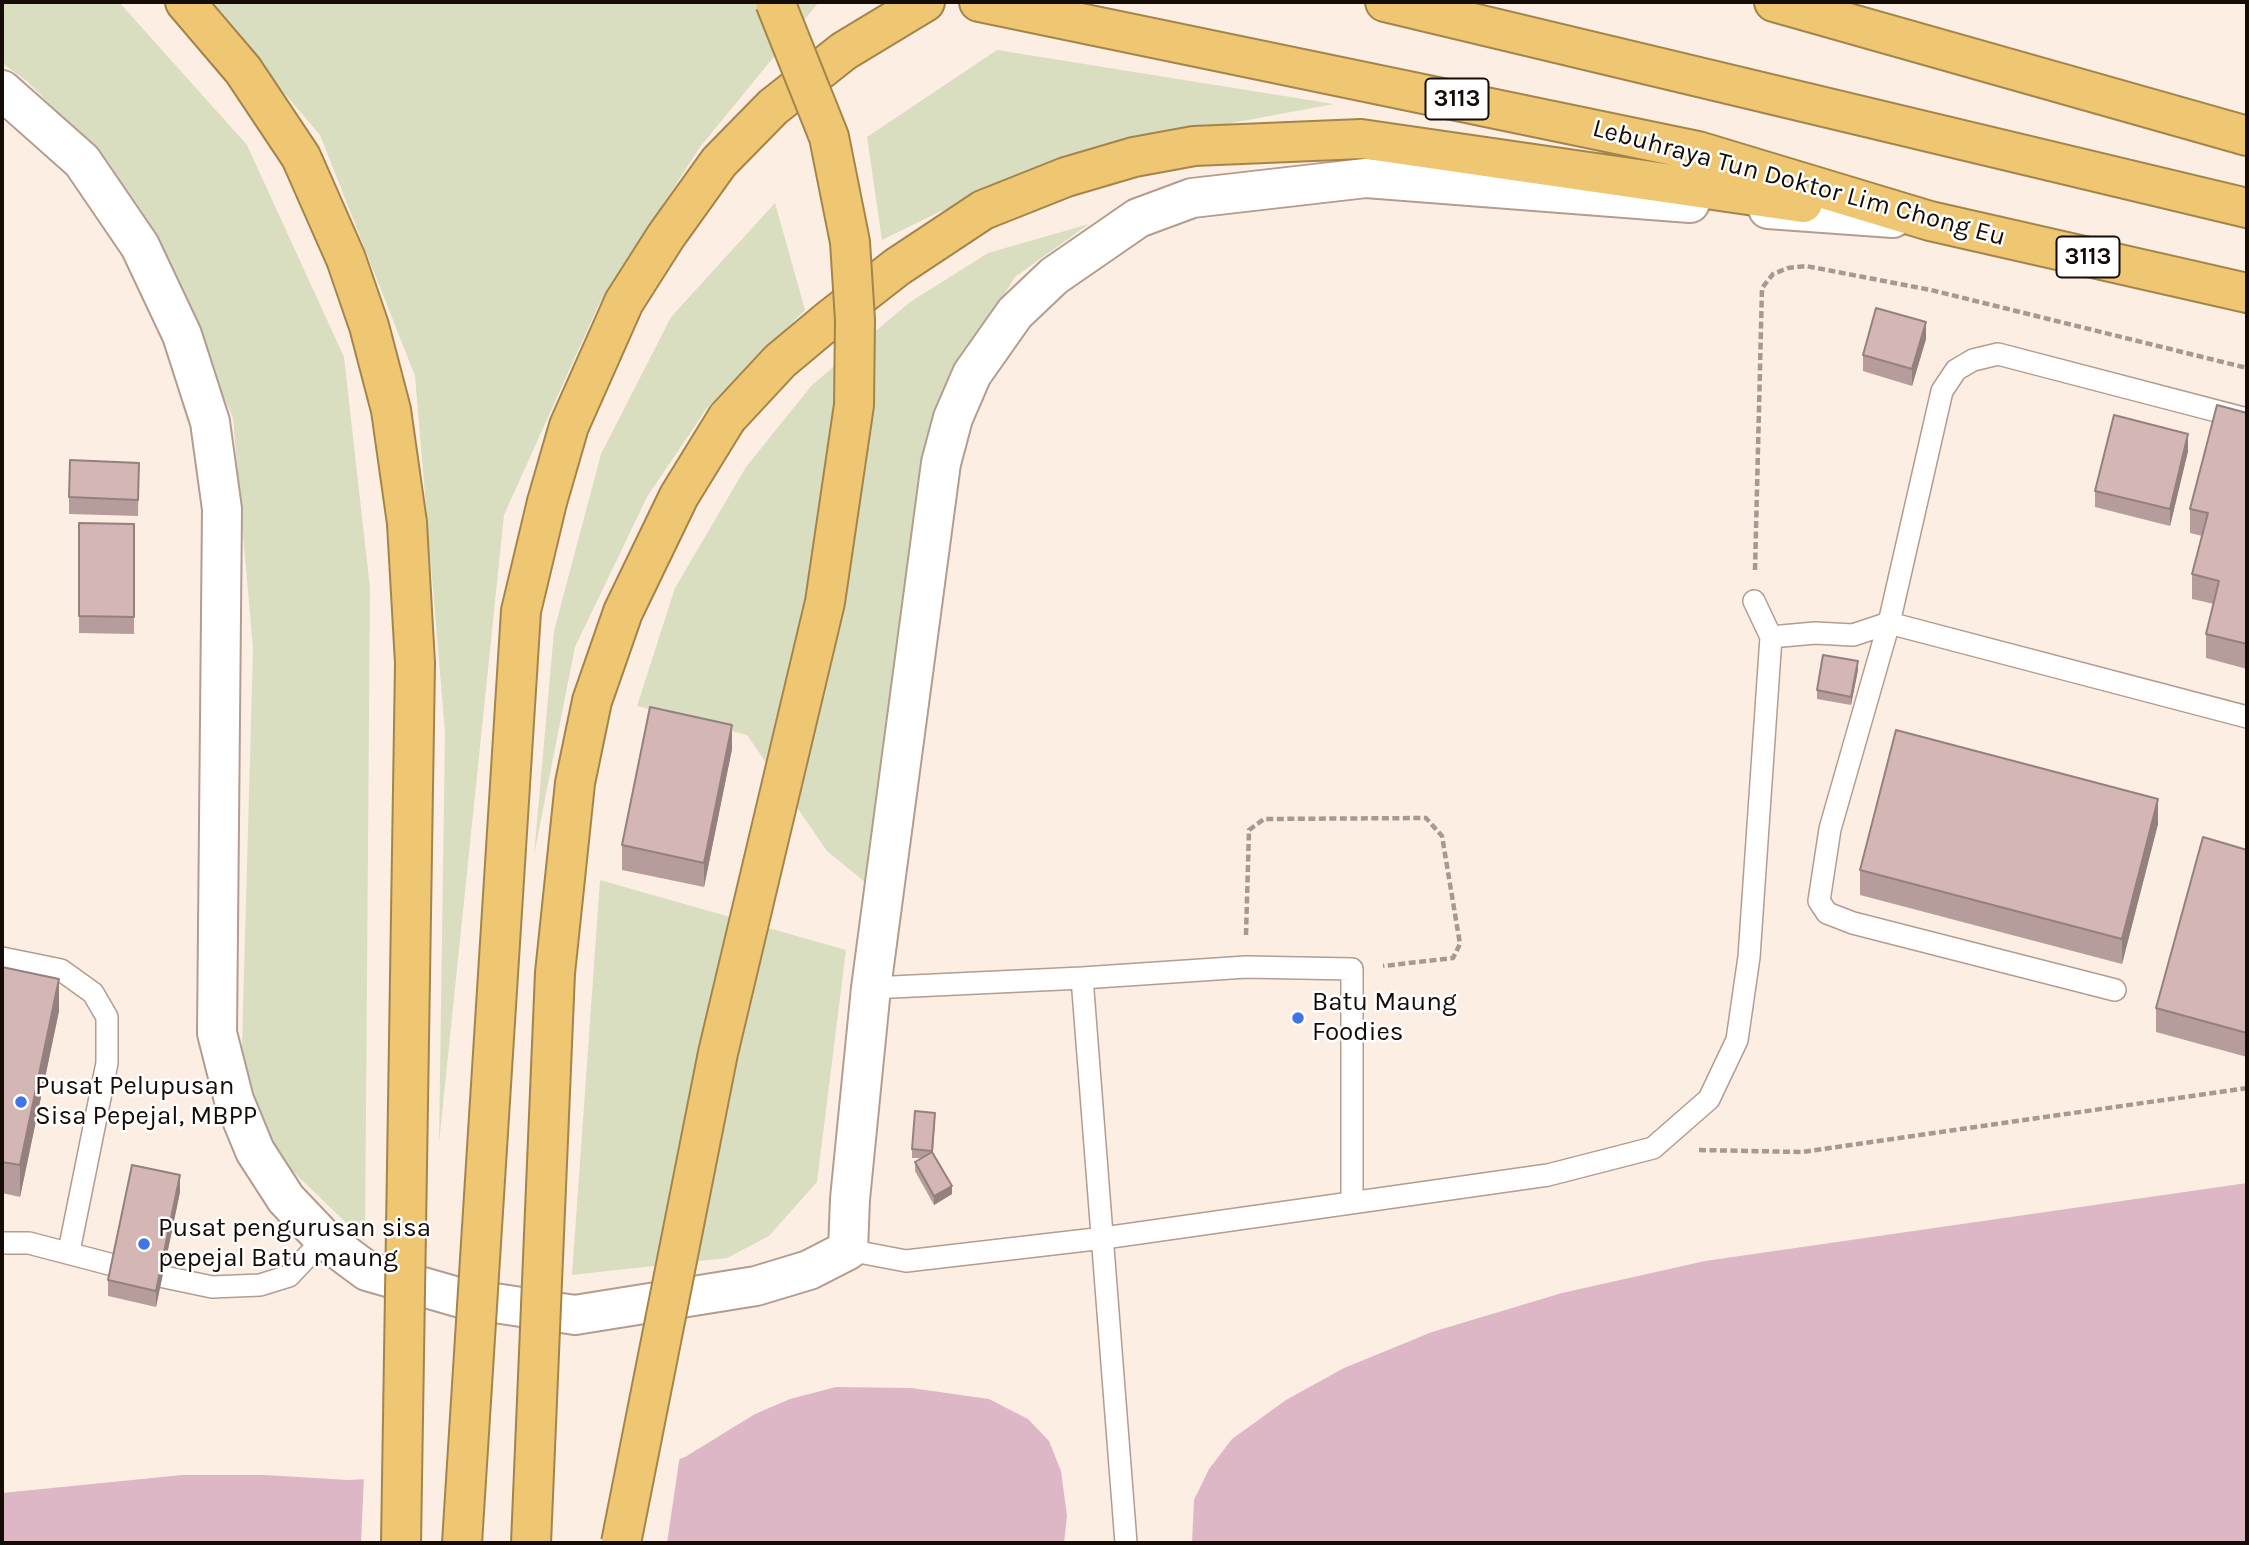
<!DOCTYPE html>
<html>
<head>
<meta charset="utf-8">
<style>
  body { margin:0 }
  #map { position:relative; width:2249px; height:1545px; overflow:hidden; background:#fdeee4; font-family:Karla,sans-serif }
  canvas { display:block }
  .frame { position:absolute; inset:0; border:4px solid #150c08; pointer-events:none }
</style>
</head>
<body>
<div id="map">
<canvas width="2249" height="1545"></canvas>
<div class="frame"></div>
</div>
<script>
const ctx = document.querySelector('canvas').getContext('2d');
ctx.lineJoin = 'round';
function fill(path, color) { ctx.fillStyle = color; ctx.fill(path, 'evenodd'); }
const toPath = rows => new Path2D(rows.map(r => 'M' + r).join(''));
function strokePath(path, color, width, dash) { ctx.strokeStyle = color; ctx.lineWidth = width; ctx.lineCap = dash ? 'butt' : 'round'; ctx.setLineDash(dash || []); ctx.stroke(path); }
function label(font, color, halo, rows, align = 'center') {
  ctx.font = font + ' Karla,sans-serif'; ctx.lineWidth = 5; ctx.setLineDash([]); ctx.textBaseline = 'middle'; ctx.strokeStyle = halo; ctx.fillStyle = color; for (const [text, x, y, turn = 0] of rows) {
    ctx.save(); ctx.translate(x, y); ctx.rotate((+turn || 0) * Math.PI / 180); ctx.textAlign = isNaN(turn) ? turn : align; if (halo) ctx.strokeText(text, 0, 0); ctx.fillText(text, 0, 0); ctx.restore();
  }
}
fill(toPath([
  [2,2,119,2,247,145,344,357,370,588,365,1241,281,1160,241,1082,253,649,233,418,155,238,93,149,28,82,2,63],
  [206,2,819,2,700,147,599,304,504,515,439,1143,445,732,415,376,320,135],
  [997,50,1334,104,1103,147,939,212,882,240,867,137],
  [775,203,805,310,707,408,647,497,575,647,534,855,554,631,601,454,671,317],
  [1089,224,1015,277,966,356,920,462,911,579,866,883,827,851,747,735,637,706,675,588,746,467,812,385,910,302,988,253],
  [600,880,846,950,817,1182,769,1236,727,1258,572,1275]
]), '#d9dec0');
fill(toPath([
  [2247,1183,2247,1543,1192,1543,1194,1500,1209,1469,1232,1439,1286,1400,1344,1368,1432,1332,1562,1293,1705,1261],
  [836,1387,911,1388,989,1399,1028,1419,1049,1441,1061,1471,1067,1516,1064,1543,2,1543,2,1493,182,1475,265,1475,348,1480,666,1464,685,1457,755,1414,790,1399]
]), '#ddb7c5');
fill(toPath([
  [680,1455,667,1543,361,1543,364,1476,665,1461]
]), '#fdeee4');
const lane = toPath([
  [1771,637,1815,633,1853,635,1889,623,2247,717],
  [2,958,61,970,93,993,107,1017,107,1063,69,1251],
  [1082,978,1246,967,1352,969,1352,1203],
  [871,988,1082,978,1126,1543],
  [2115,990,1853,923,1827,913,1819,901,1830,829,1889,623,1942,391,1956,370,1973,360,1998,354,2247,419],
  [2,1243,29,1243,136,1271,212,1287,260,1285,289,1276,324,1239],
  [848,1250,906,1261,1104,1238,1548,1175,1653,1148,1709,1099,1737,1040,1749,957,1771,637,1754,601]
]);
const secondary = toPath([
  [2,90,82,161,140,246,182,335,210,422,222,509,217,1033,234,1100,255,1151,286,1199,324,1239,367,1271,461,1298,575,1315,756,1286,809,1270,848,1250,850,1199,871,988,941,463,953,418,972,374,1015,313,1054,276,1138,218,1192,198,1366,178,1690,203],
  [1768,209,1893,218]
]);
const highway = toPath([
  [185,2,243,70,301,157,346,259,369,326,391,410,407,523],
  [979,2,1698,151,1930,221,2247,293],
  [1385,2,2247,208],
  [1774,2,2247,136],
  [727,418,780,361,829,320,897,267,983,210,1066,177,1134,157,1194,146,1361,139,1803,203],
  [547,502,569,426,624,302,666,236,719,162,773,107,844,51,925,2]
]);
strokePath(lane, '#b49c8e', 24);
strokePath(secondary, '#b49c8e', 42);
strokePath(highway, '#a3854c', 42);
strokePath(toPath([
  [1755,570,1762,288,1773,274,1788,268,1806,266,1931,290,2247,368],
  [1246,935,1249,830,1264,819,1426,818,1442,836,1460,944,1453,958,1383,966],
  [1699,1150,1802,1152,2247,1088]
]), '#a69991', 4.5, [7, 3.5]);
strokePath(lane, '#fff', 21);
strokePath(secondary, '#fff', 38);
strokePath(highway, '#efc671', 38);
const highwayBridge = toPath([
  [401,1543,415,663,407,523],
  [462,1543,521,611,547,502],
  [531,1543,555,973,575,783,592,701,623,612,679,496,727,418],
  [621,1543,718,1053,825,602,854,405,855,320,850,242,829,137,775,2]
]);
strokePath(highwayBridge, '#a3854c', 42, []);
strokePath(highwayBridge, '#efc671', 38);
fill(toPath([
  [1926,339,1912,386,1863,371,1863,355],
  [2247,413,2247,669,2206,658,2206,634,2214,604,2192,599,2192,574,2202,536,2190,533,2190,509],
  [2188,451,2170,526,2095,507,2095,491],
  [139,463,138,516,69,514,69,497],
  [79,523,134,524,134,634,79,633],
  [1858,670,1851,705,1817,699,1817,690],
  [732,749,704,887,622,870,622,845],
  [2158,824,2122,964,1860,895,1860,870],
  [2247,850,2247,1057,2156,1032,2156,1008],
  [2,967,59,1011,20,1197,2,1193],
  [935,1122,933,1153,952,1194,934,1205,915,1171,915,1162,922,1158,912,1158,912,1149],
  [180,1192,156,1307,108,1296,108,1280]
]), '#b69d9b');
fill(toPath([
  [1926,322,1926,339,1912,386,1912,369],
  [2188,434,2188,451,2170,526,2170,509],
  [1858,661,1858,670,1851,705,1851,697],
  [732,725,732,749,704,887,704,863],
  [2158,799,2158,824,2122,964,2122,939],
  [59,979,59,1011,20,1197,20,1165],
  [180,1175,180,1192,156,1307,156,1291],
  [952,1186,952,1194,934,1205,934,1196]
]), '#94807e');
const building = toPath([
  [1876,308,1926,322,1912,369,1863,355,1876,308],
  [2217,405,2247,413,2247,644,2206,634,2219,581,2192,574,2208,513,2190,509,2217,405],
  [2114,415,2188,434,2170,509,2095,491,2114,415],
  [70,460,139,463,138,500,69,497,70,460],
  [79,523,134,524,134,617,79,616,79,523],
  [1823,655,1858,661,1851,697,1817,690,1823,655],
  [650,707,732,725,704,863,622,845,650,707],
  [1896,730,2158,799,2122,939,1860,870,1896,730],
  [2203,837,2247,850,2247,1033,2156,1008,2203,837],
  [2,967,59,979,20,1165,2,1162,2,967],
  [915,1111,935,1113,932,1151,912,1149,915,1111],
  [932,1152,952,1186,934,1196,915,1162,932,1152],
  [132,1165,180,1175,156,1291,108,1280,132,1165]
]);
fill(building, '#d4b7b4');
strokePath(building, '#94807e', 2);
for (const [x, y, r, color] of [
  [1298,1018,7,"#3f75e5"],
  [21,1102,7,"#3f75e5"],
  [144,1244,7,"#3f75e5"]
]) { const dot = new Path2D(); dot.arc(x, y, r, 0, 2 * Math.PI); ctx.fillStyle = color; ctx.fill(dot); strokePath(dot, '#fff', 2.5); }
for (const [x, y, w] of [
  [1457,99,63],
  [2088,257,63]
]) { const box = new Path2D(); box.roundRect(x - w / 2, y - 20.5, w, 41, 5); ctx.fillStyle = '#fff'; ctx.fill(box); strokePath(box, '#150c08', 2); }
label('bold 24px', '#150c08', null, [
  ["3113",1457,99],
  ["3113",2088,257]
]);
label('26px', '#150c08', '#fff', [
  ["Lebuhraya Tun Doktor Lim Chong Eu",1799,183,15]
]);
label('26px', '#150c08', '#fff', [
  ["Batu Maung",1312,1003],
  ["Foodies",1312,1033],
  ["Pusat Pelupusan",35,1087],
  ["Sisa Pepejal, MBPP",35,1117],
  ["Pusat pengurusan sisa",158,1229],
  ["pepejal Batu maung",158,1259]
], 'left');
</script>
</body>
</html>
